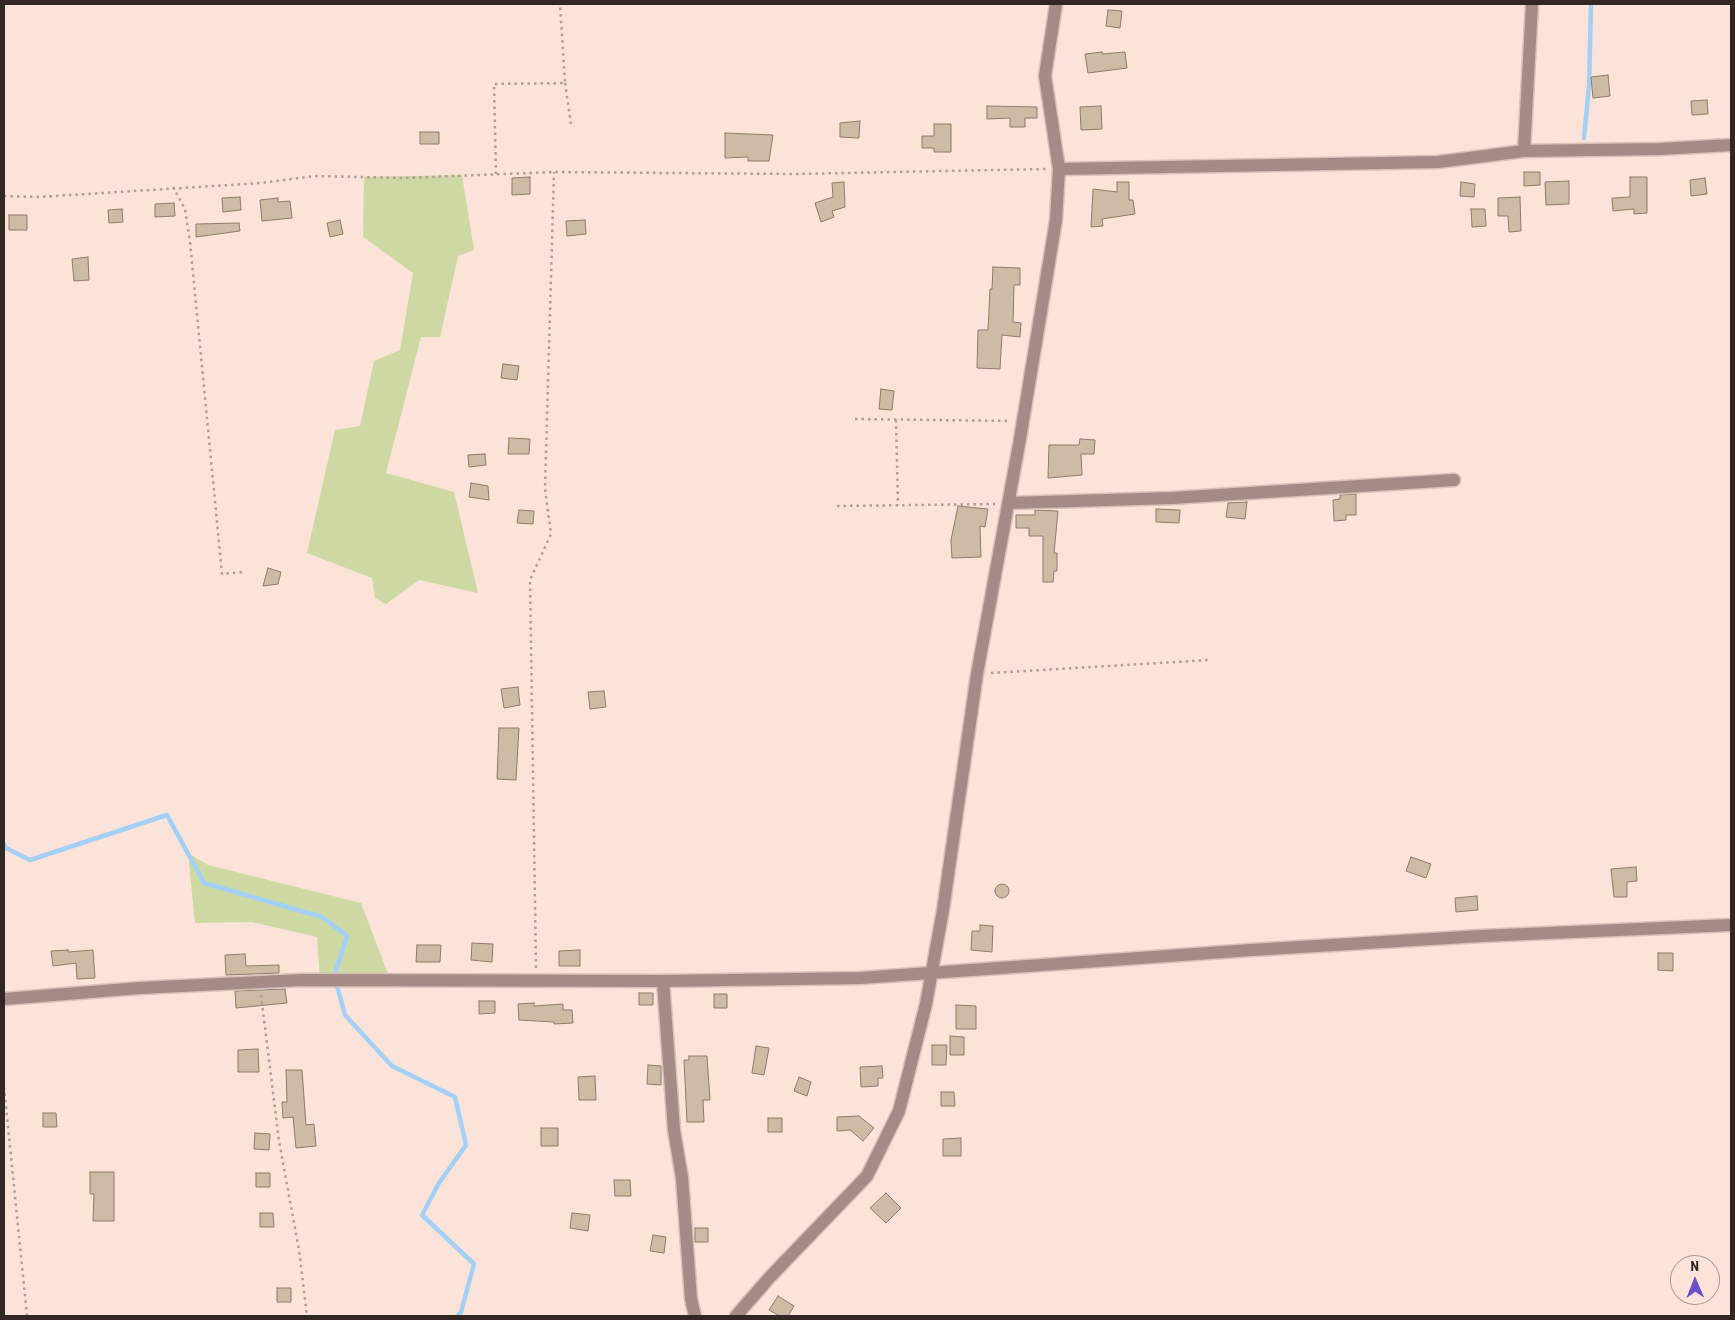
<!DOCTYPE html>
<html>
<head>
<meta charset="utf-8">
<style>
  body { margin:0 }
  #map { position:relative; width:1735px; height:1320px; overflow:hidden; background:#fbe3da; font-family:"Roboto Condensed",sans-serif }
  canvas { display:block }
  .frame { position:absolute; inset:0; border:5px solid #322723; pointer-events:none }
  .north { position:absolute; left:1670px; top:1255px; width:50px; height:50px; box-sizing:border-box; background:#fbe3da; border:1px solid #ab9891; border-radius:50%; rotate:359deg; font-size:14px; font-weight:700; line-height:20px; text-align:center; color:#322723 }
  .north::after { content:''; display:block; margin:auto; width:18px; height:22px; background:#6851ca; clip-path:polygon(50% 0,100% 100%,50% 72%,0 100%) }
</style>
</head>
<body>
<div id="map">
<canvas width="1735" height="1320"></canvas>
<div class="frame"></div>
<div class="north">N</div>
</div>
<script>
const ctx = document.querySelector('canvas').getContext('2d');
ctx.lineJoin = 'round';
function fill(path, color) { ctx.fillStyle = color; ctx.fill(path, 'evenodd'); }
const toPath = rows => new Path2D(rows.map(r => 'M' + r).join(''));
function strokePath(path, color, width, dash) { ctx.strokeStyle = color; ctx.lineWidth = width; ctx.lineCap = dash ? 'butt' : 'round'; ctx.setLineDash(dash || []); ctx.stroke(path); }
fill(toPath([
  [462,175,474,250,458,256,440,337,421,337,386,473,454,492,478,593,419,580,386,604,375,598,372,578,307,553,335,430,360,426,374,361,400,350,413,273,363,237,364,177],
  [188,853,208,865,361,903,390,979,320,980,317,937,252,922,195,923]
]), '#cdd8a2');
strokePath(toPath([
  [1584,138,1589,86,1591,4],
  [4,844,6,848,30,860,167,815,204,883,322,917,347,936,335,973],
  [337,986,345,1015,392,1066,455,1097,466,1145,439,1183,422,1215,474,1264,461,1312,457,1316]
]), '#a2d0f7', 4.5);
const building = toPath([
  [1108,10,1122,11,1120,28,1106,26,1108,10],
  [1102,52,1102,54,1125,52,1127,68,1088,73,1085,54,1102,52],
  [1608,75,1610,96,1593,98,1591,77,1608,75],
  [1707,100,1708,114,1692,115,1691,101,1707,100],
  [987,106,1037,107,1037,118,1025,118,1025,127,1010,127,1010,118,987,119,987,106],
  [1101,106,1102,129,1081,130,1080,107,1101,106],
  [860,121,859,138,840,137,840,123,860,121],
  [934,124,951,124,951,152,934,152,934,148,922,148,922,136,934,136,934,124],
  [420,132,439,132,439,144,420,144,420,132],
  [725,133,773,135,769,161,748,161,748,157,725,158,725,133],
  [1524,172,1540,172,1540,185,1524,186,1524,172],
  [530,177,530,194,512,195,512,178,530,177],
  [1630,177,1647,177,1647,213,1634,214,1634,209,1613,211,1612,198,1630,197,1630,177],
  [1705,178,1707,194,1691,196,1690,180,1705,178],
  [1569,181,1569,204,1546,205,1545,182,1569,181],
  [844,182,845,207,832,211,834,217,821,222,815,203,833,197,832,183,844,182],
  [1117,182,1129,182,1129,200,1133,200,1135,214,1102,219,1103,226,1091,227,1093,189,1117,192,1117,182],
  [1461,182,1475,184,1474,197,1460,196,1461,182],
  [240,197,241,210,223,212,222,198,240,197],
  [1520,197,1521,231,1509,232,1508,216,1498,216,1498,198,1520,197],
  [278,198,278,202,290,201,292,218,262,221,260,200,278,198],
  [174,203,175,216,155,217,155,204,174,203],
  [122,209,123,222,109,223,108,210,122,209],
  [1471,209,1485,209,1486,226,1472,227,1471,209],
  [9,215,27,215,27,230,9,230,9,215],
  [340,220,343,234,330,237,327,223,340,220],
  [585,220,586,234,567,236,566,221,585,220],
  [239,223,240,231,196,237,196,224,239,223],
  [88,257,89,280,74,281,72,259,88,257],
  [993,267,1020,268,1020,285,1014,285,1013,322,1021,323,1020,337,1002,335,1000,369,977,368,978,330,988,330,990,289,992,289,993,267],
  [503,364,519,366,517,380,501,378,503,364],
  [881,389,894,391,892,410,879,409,881,389],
  [509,438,530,439,529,454,508,454,509,438],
  [1080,439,1095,440,1094,454,1081,454,1082,475,1048,478,1049,445,1079,445,1080,439],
  [485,454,486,465,469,467,468,455,485,454],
  [471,483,488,486,489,500,469,497,471,483],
  [1356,494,1356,515,1346,515,1346,520,1334,521,1333,500,1340,499,1340,495,1356,494],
  [1247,502,1245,519,1226,517,1228,503,1247,502],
  [958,506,988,509,985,527,980,526,981,557,952,558,951,540,958,506],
  [1156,509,1180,510,1179,523,1156,522,1156,509],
  [519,510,534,511,533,524,517,523,519,510],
  [1035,510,1058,511,1054,553,1057,553,1057,571,1054,571,1053,582,1043,582,1043,536,1029,536,1029,528,1016,528,1016,515,1035,515,1035,510],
  [268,568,281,572,278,584,263,586,268,568],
  [518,687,520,705,504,708,501,689,518,687],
  [604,691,606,707,590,709,588,692,604,691],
  [499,728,519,728,516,780,497,779,499,728],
  [1411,857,1431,864,1426,878,1406,871,1411,857],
  [1636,867,1637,881,1627,882,1627,897,1614,897,1611,869,1636,867],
  '995 891a7 7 0 1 1 14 0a7 7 0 1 1-14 0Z',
  [1477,896,1478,910,1456,912,1455,898,1477,896],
  [980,925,993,926,992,952,971,950,972,931,980,931,980,925],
  [472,943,493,944,492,962,471,960,472,943],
  [417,945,441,945,440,962,416,962,417,945],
  [68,950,68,952,93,950,95,978,77,979,76,963,53,966,51,951,68,950],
  [580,950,580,966,559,966,559,951,580,950],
  [1658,953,1673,953,1673,971,1658,970,1658,953],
  [245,954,246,966,279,965,279,973,226,975,225,955,245,954],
  [285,989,287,1003,236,1008,235,991,285,989],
  [639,993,653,993,653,1005,639,1005,639,993],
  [714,994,727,994,727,1008,714,1008,714,994],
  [479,1001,495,1001,495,1013,479,1014,479,1001],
  [534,1003,534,1006,563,1004,563,1010,572,1010,573,1023,554,1024,554,1022,519,1020,518,1004,534,1003],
  [956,1005,976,1006,976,1029,956,1029,956,1005],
  [950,1036,964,1037,964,1055,950,1055,950,1036],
  [932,1045,947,1045,946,1065,932,1065,932,1045],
  [756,1046,769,1048,764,1075,752,1073,756,1046],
  [258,1049,259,1072,238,1072,238,1050,258,1049],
  [689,1056,707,1056,710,1100,703,1100,704,1122,687,1122,684,1060,689,1060,689,1056],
  [648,1065,661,1066,661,1085,647,1084,648,1065],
  [882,1066,883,1078,878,1078,878,1086,861,1087,860,1067,882,1066],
  [286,1070,302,1070,306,1125,314,1124,316,1146,296,1148,293,1117,283,1118,282,1102,287,1102,286,1070],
  [595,1076,596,1100,579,1100,578,1077,595,1076],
  [799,1077,811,1082,807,1096,794,1091,799,1077],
  [941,1092,954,1092,955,1106,941,1106,941,1092],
  [43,1113,56,1113,57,1127,43,1127,43,1113],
  [859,1116,874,1128,863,1141,850,1130,837,1131,837,1117,859,1116],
  [768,1118,782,1118,782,1132,768,1132,768,1118],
  [541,1128,558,1128,558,1146,541,1146,541,1128],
  [255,1133,270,1134,269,1150,254,1149,255,1133],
  [961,1138,961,1156,943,1156,943,1139,961,1138],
  [90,1172,114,1172,114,1221,93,1221,94,1194,90,1194,90,1172],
  [256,1173,270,1173,270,1187,256,1187,256,1173],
  [614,1180,630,1180,631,1196,615,1196,614,1180],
  [886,1193,901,1208,886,1223,870,1208,886,1193],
  [260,1213,273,1213,274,1227,260,1227,260,1213],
  [572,1213,590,1215,588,1231,570,1228,572,1213],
  [695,1228,708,1228,708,1242,695,1242,695,1228],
  [653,1235,666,1237,664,1253,650,1251,653,1235],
  [277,1288,291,1288,291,1302,277,1302,277,1288],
  [778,1296,794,1306,788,1316,780,1316,769,1310,778,1296]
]);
fill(building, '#cebba6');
strokePath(building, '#8d7b68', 1);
const minor = toPath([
  [1524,151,1532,4],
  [1059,169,1438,162,1524,151,1659,149,1731,145],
  [1009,503,1172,498,1454,480],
  [663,981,674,1130,682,1178,691,1299,695,1316],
  [4,999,140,988,302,980,663,981,860,978,1251,950,1481,936,1731,925],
  [736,1316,770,1277,867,1176,899,1111,926,1004,943,910,977,674,1020,439,1056,220,1059,169,1045,76,1056,4]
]);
strokePath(minor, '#d7c1b9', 15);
strokePath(toPath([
  [565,83,571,124],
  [496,174,494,84,565,83,560,4],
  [173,187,185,209,190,242,222,574,242,572],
  [4,196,39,197,261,183,315,176,404,178,554,172,794,174,1046,169],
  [855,419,1011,421],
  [896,420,898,505],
  [837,506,995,504],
  [991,673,1209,660],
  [536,968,530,580,551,534,545,489,554,172],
  [261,995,279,1141,299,1250,307,1316],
  [4,1087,27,1316]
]), '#b09d96', 2.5, [2.5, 4]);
strokePath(minor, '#a58b85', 12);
</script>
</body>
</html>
